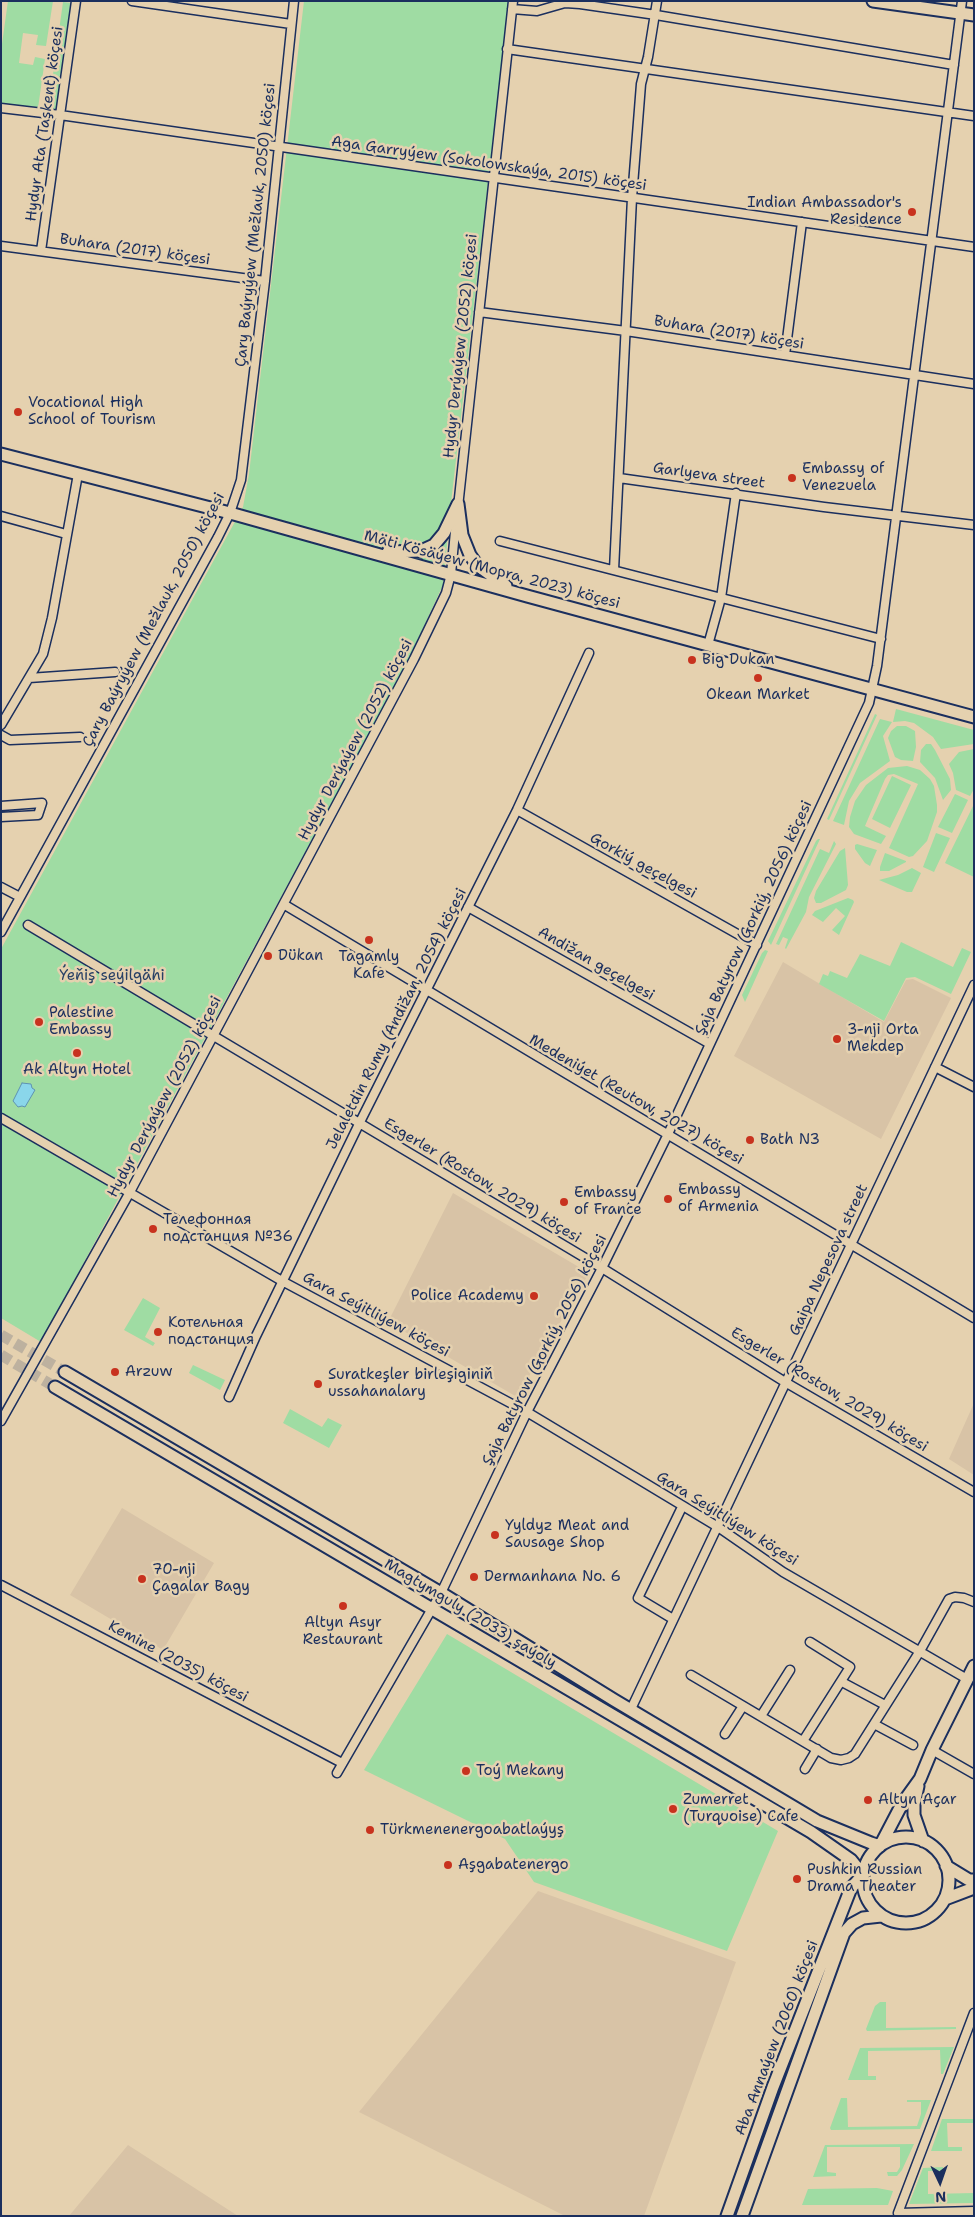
<!DOCTYPE html>
<html>
<head>
<meta charset="utf-8">
<style>
  body { margin:0 }
  #map { position:relative; width:975px; height:2217px; overflow:hidden; background:#e5d1af; font-family:"Shantell Sans",sans-serif }
  canvas { display:block }
  .frame { position:absolute; inset:0; border:2px solid #1b2f5e; pointer-events:none }
  .north { position:absolute; left:915px; top:2157px; width:50px; height:50px; -webkit-text-stroke:4px #e5d1af; paint-order:stroke; rotate:177deg; font-size:14px; font-weight:700; line-height:20px; text-align:center; color:#1b2f5e }
  .north::after { content:''; display:block; margin:auto; width:18px; height:22px; background:#1b2f5e; clip-path:polygon(50% 0,100% 100%,50% 72%,0 100%) }
</style>
</head>
<body>
<div id="map">
<canvas width="975" height="2217"></canvas>
<div class="frame"></div>
<div class="north">N</div>
</div>
<script>
const ctx = document.querySelector('canvas').getContext('2d');
ctx.lineJoin = 'round';
function fill(path, color) { ctx.fillStyle = color; ctx.fill(path, 'evenodd'); }
const toPath = rows => new Path2D(rows.map(r => 'M' + r).join(''));
function strokePath(path, color, width, dash) { ctx.strokeStyle = color; ctx.lineWidth = width; ctx.lineCap = dash ? 'butt' : 'round'; ctx.setLineDash(dash || []); ctx.stroke(path); }
function label(font, color, halo, rows, align = 'center') {
  ctx.font = font + ' "Shantell Sans",sans-serif'; ctx.lineWidth = 5; ctx.setLineDash([]); ctx.textBaseline = 'middle'; ctx.strokeStyle = halo; ctx.fillStyle = color; for (const [text, x, y, turn = 0] of rows) {
    ctx.save(); ctx.translate(x, y); ctx.rotate((+turn || 0) * Math.PI / 180); ctx.textAlign = isNaN(turn) ? turn : align; if (halo) ctx.strokeText(text, 0, 0); ctx.fillText(text, 0, 0); ctx.restore();
  }
}
fill(toPath([
  [783,962,884,1022,906,980,913,979,951,998,881,1139,734,1056],
  [453,1193,589,1273,517,1397,388,1322],
  [974,1403,974,1475,949,1459],
  [122,1508,214,1563,163,1650,70,1595],
  [538,1891,736,1962,644,2216,565,2216,359,2112],
  [128,2145,238,2216,69,2216]
]), '#d8c3a6');
fill(toPath([
  [8,1,53,1,46,46,36,45,38,35,23,33,19,63,33,65,35,57,45,59,38,108,1,103,1,51],
  [304,1,509,1,451,503,443,585,406,665,41,1342,1,1318,1,949,243,507,249,474],
  [63,2,72,3,56,111,48,110],
  [896,709,974,730,974,744,941,749,933,737,914,723,905,721,893,722],
  [875,714,877,715,829,820,827,819],
  [880,719,892,722,883,736,890,761,860,783,849,801,844,825,833,821],
  [897,726,906,726,915,731,916,747,913,761,901,760,895,757,888,738,891,731],
  [926,744,931,744,935,750,950,779,951,790,943,800,935,778,920,762,921,750],
  [974,749,974,789,970,796,956,790,953,773,949,764,959,752],
  [907,766,920,770,930,779,934,786,937,805,937,812,927,841,913,856,909,857,889,848,918,784,894,774,888,775,885,779,865,826,886,836,881,844,854,834,849,827,850,817,855,801,866,785,888,768],
  [892,776,911,785,890,828,872,819],
  [955,794,968,800,952,833,938,827],
  [974,804,974,877,945,863],
  [936,833,950,838,934,872,923,867],
  [818,839,820,839,771,945,768,941,816,841],
  [834,841,836,844,809,897,806,912,786,949,785,948,788,939,783,937,779,945,776,944,820,849,829,853],
  [857,844,877,850,870,866,865,863,855,849,855,845],
  [845,848,848,885,846,890,821,903,816,903,814,898,816,891,840,851],
  [885,853,906,861,906,862,889,871,880,871,880,867],
  [912,868,921,873,912,892,907,892,879,880,898,875],
  [848,898,853,900,854,902,839,935,832,930,845,916,836,908,823,922,812,915,815,911],
  [901,942,953,967,962,948,971,952,951,994,915,977,906,978,884,1021,819,984,823,974,828,976,830,971,847,978,860,954,890,966],
  [765,950,768,951,745,1002,742,995,762,953],
  [143,1298,160,1308,145,1337,155,1343,153,1346,124,1330],
  [193,1365,225,1380,220,1390,189,1373],
  [290,1409,322,1427,328,1418,342,1425,329,1448,283,1423],
  [447,1634,778,1831,727,1951,534,1882,505,1839,364,1770],
  [880,2002,886,2002,886,2028,956,2027,956,2029,867,2031,866,2029,875,2006],
  [954,2047,943,2074,941,2074,940,2050,868,2051,868,2076,876,2076,876,2080,848,2080,860,2048],
  [841,2098,847,2098,848,2127,917,2126,921,2114,921,2102,907,2102,907,2100,931,2100,920,2129,831,2130,830,2128],
  [942,2119,974,2119,974,2123,947,2123,948,2147,962,2147,962,2151,931,2151],
  [914,2144,902,2170,897,2176,888,2176,887,2172,897,2172,900,2167,900,2147,827,2147,827,2172,836,2173,836,2176,813,2177,825,2145],
  [943,2167,943,2171,928,2171,928,2194,974,2193,974,2203,909,2204,923,2168],
  [877,2188,893,2191,888,2205,802,2205,808,2189]
]), '#9fdca3');
const water = toPath([
  [22,1083,31,1084,32,1088,35,1090,25,1107,22,1106,18,1107,13,1101,22,1083]
]);
fill(water, '#8ad6ea');
strokePath(water, '#5e93b2', 1);
strokePath(toPath([
  [1,1335,65,1372],
  [1,1355,55,1387]
]), '#bdb19f', 11, [11, 5.5]);
const street = toPath([
  [132,1,291,24],
  [512,9,537,11,565,3,580,4,656,15,954,65],
  [507,49,974,116],
  [1,108,60,115,974,247],
  [1,246,265,281],
  [41,251,76,1],
  [479,312,626,331,974,384],
  [785,355,802,222],
  [619,478,824,507,974,525],
  [458,507,513,1],
  [1,516,66,534],
  [500,541,881,639],
  [614,570,632,198,641,84,648,57,657,1],
  [708,645,721,598,736,493],
  [29,678,115,672],
  [1,725,43,654,52,618,78,474],
  [1,735,10,740,80,737],
  [1,806,42,803,38,815,1,817],
  [517,810,757,945],
  [1,887,20,897],
  [285,905,974,1318],
  [468,907,710,1044],
  [28,925,602,1268,785,1382,974,1492],
  [1,932,218,537,230,513,241,480,265,281,294,1],
  [935,1067,974,1087],
  [1,1118,282,1281,527,1412,718,1527,783,1572,967,1679],
  [229,1397,256,1336,359,1124,517,810,589,653],
  [1,1421,130,1192,414,659,446,593,451,574,456,521],
  [1,1585,342,1763],
  [673,1619,638,1598,682,1507],
  [691,1675,831,1758,841,1760,849,1758,855,1754,920,1651,949,1599,955,1597,964,1598,974,1602],
  [842,1682,885,1705],
  [631,1709,974,985],
  [761,1716,790,1670],
  [874,1724,913,1745],
  [725,1734,743,1706],
  [803,1741,850,1667,810,1642],
  [932,1750,974,1774],
  [805,1769,817,1749],
  [337,1773,441,1593,527,1412,602,1268,668,1134,869,703,877,666,962,1],
  [974,2013,898,2213,974,2211]
]);
const secondary = toPath([
  [873,1,974,15],
  [1,454,230,513,527,596,974,717],
  [458,504,462,535,470,555,477,565,506,586],
  [388,552,421,551,434,545,444,533,458,504],
  [65,1372,441,1593,614,1700,817,1821,871,1843,880,1846,902,1804,920,1779,932,1750,974,1666],
  [55,1387,811,1832,851,1860,863,1875,851,1888,773,2087,727,2216],
  [918,1786,914,1804,914,1815,923,1841],
  '863 1880a43 43 0 1 1 86 0a43 43 0 1 1-86 0Z',
  [946,1866,969,1880,974,1880],
  [945,1899,974,1888],
  [742,2216,844,1933,852,1924,863,1918,881,1916]
]);
strokePath(street, '#1b2f5e', 11);
strokePath(secondary, '#1b2f5e', 15);
strokePath(street, '#e5d1af', 8);
strokePath(secondary, '#e5d1af', 11);
for (const [x, y, r, color] of [
  [912,212,5,"#c8321e"],
  [18,412,5,"#c8321e"],
  [792,478,5,"#c8321e"],
  [692,660,5,"#c8321e"],
  [758,678,5,"#c8321e"],
  [369,940,5,"#c8321e"],
  [268,956,5,"#c8321e"],
  [39,1022,5,"#c8321e"],
  [837,1039,5,"#c8321e"],
  [77,1053,5,"#c8321e"],
  [750,1140,5,"#c8321e"],
  [668,1199,5,"#c8321e"],
  [564,1202,5,"#c8321e"],
  [153,1229,5,"#c8321e"],
  [534,1296,5,"#c8321e"],
  [158,1332,5,"#c8321e"],
  [115,1372,5,"#c8321e"],
  [318,1384,5,"#c8321e"],
  [495,1535,5,"#c8321e"],
  [474,1577,5,"#c8321e"],
  [142,1579,5,"#c8321e"],
  [343,1606,5,"#c8321e"],
  [466,1771,5,"#c8321e"],
  [868,1800,5,"#c8321e"],
  [673,1809,5,"#c8321e"],
  [370,1830,5,"#c8321e"],
  [448,1865,5,"#c8321e"],
  [797,1879,5,"#c8321e"]
]) { const dot = new Path2D(); dot.arc(x, y, r, 0, 2 * Math.PI); ctx.fillStyle = color; ctx.fill(dot); strokePath(dot, '#e5d1af', 2); }
label('15px', '#1b2f5e', '#e5d1af', [
  ["Hydyr Ata (Taşkent) köçesi",45,124,-82],
  ["Aga Garryýew (Sokolowskaýa, 2015) köçesi",489,164,8],
  ["Çary Baýryýew (Mežlauk, 2050) köçesi",256,225,-84],
  ["Buhara (2017) köçesi",135,250,8],
  ["Buhara (2017) köçesi",729,333,9],
  ["Hydyr Derýaýew (2052) köçesi",461,346,-84],
  ["Garlyeva street",709,476,8],
  ["Mäti Kösäýew (Mopra, 2023) köçesi",492,570,15],
  ["Çary Baýryýew (Mežlauk, 2050) köçesi",154,620,-62],
  ["Hydyr Derýaýew (2052) köçesi",356,740,-62],
  ["Gorkiý geçelgesi",643,866,29],
  ["Şaja Batyrow (Gorkiý, 2056) köçesi",754,918,-65],
  ["Andižan geçelgesi",596,964,30],
  ["Jelaletdin Rumy (Andižan, 2054) köçesi",397,1019,-63],
  ["Hydyr Derýaýew (2052) köçesi",165,1097,-62],
  ["Medeniýet (Reutow, 2027) köçesi",636,1100,30],
  ["Esgerler (Rostow, 2029) köçesi",482,1181,31],
  ["Gaipa Nepesova street",829,1260,-65],
  ["Gara Seýitliýew köçesi",376,1315,28],
  ["Şaja Batyrow (Gorkiý, 2056) köçesi",545,1350,-63],
  ["Esgerler (Rostow, 2029) köçesi",829,1390,31],
  ["Gara Seýitliýew köçesi",727,1519,32],
  ["Magtymguly (2033) şaýoly",470,1614,31],
  ["Kemine (2035) köçesi",178,1662,28],
  ["Aba Annaýew (2060) köçesi",777,2038,-69]
]);
label('15px', '#1b2f5e', '#e5d1af', [
  ["Indian Ambassador's",902,203,"right"],
  ["Residence",902,220,"right"],
  ["Vocational High",28,403],
  ["School of Tourism",28,420],
  ["Embassy of",802,469],
  ["Venezuela",802,486],
  ["Big Dukan",702,660],
  ["Okean Market",758,695,"center"],
  ["Dükan",278,956],
  ["Tagamly",369,957,"center"],
  ["Kafe",369,974,"center"],
  ["Palestine",49,1013],
  ["Embassy",49,1030],
  ["3-nji Orta",847,1030],
  ["Mekdep",847,1047],
  ["Ak Altyn Hotel",77,1070,"center"],
  ["Bath N3",760,1140],
  ["Embassy",678,1190],
  ["of Armenia",678,1207],
  ["Embassy",574,1193],
  ["of France",574,1210],
  ["Телефонная",163,1220],
  ["подстанция №36",163,1237],
  ["Police Academy",524,1296,"right"],
  ["Котельная",168,1323],
  ["подстанция",168,1340],
  ["Arzuw",125,1372],
  ["Suratkeşler birleşiginiň",328,1375],
  ["ussahanalary",328,1392],
  ["Yyldyz Meat and",505,1526],
  ["Sausage Shop",505,1543],
  ["70-nji",152,1570],
  ["Çagalar Bagy",152,1587],
  ["Dermanhana No. 6",484,1577],
  ["Altyn Asyr",343,1623,"center"],
  ["Restaurant",343,1640,"center"],
  ["Toý Mekany",476,1771],
  ["Zumerret",683,1800],
  ["(Turquoise) Cafe",683,1817],
  ["Altyn Açar",878,1800],
  ["Türkmenenergoabatlaýyş",380,1830],
  ["Aşgabatenergo",458,1865],
  ["Pushkin Russian",807,1870],
  ["Drama Theater",807,1887]
], 'left');
label('15px', '#284065', '#e5d1af', [
  ["Ýeňiş seýilgähi",112,976]
]);
</script>
</body>
</html>
